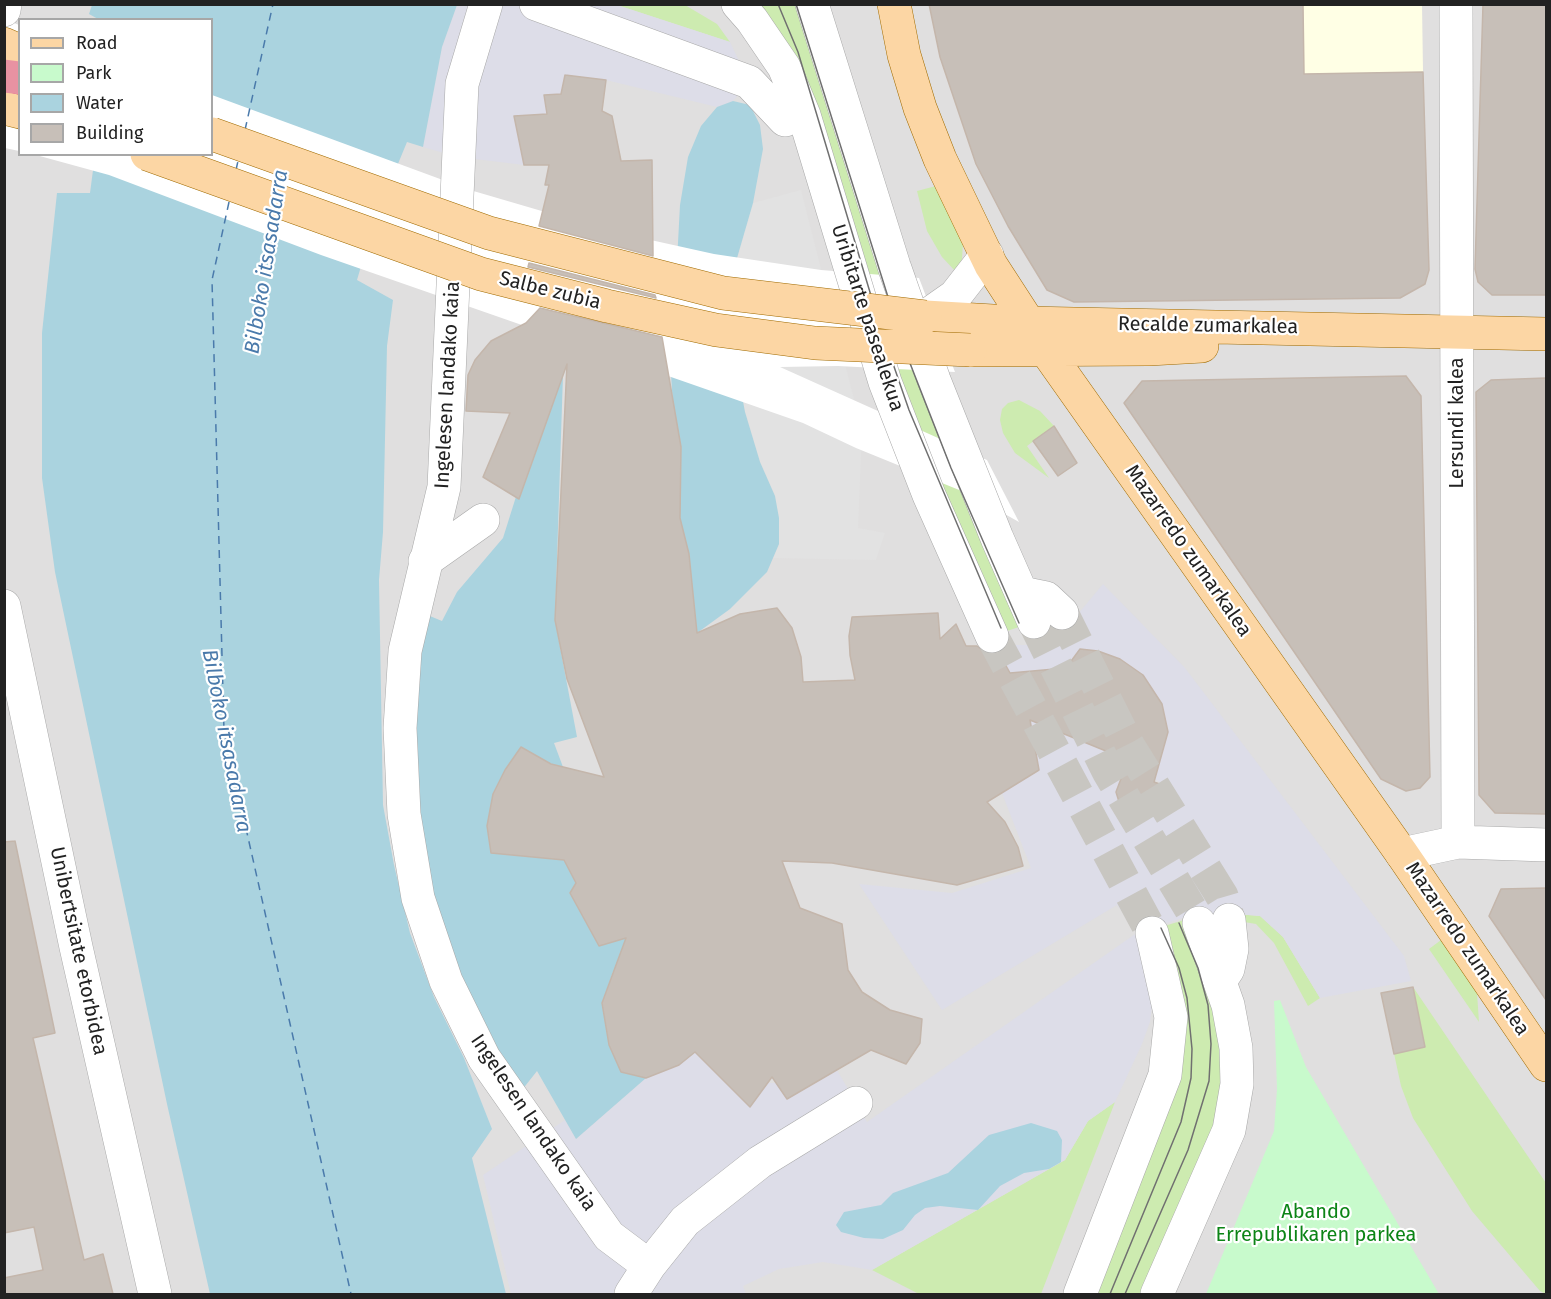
<!DOCTYPE html>
<html>
<head>
<meta charset="utf-8">
<style>
  body { margin:0 }
  #map { position:relative; width:1551px; height:1299px; overflow:hidden; background:#f2efe9; font-family:"Fira Sans",sans-serif }
  canvas { display:block }
  .frame { position:absolute; inset:0; border:6px solid #222; pointer-events:none }
  .legend { position:absolute; left:18px; top:18px; width:195px; height:138px; box-sizing:border-box; background:#fff; border:2px solid #a7a7a7; margin:0; padding:8px 10px; list-style:none; font-size:18px; color:#222 }
  .legend li { display:flex; align-items:center; gap:12px; height:30px }
  .legend b { width:30px; border:2px solid #a7a7a7 }
</style>
</head>
<body>
<div id="map">
<canvas width="1551" height="1299"></canvas>
<div class="frame"></div>
<ul class="legend">
<li><b style="height:8px;background:#fcd6a4"></b>Road</li>
<li><b style="height:16px;background:#c8facc"></b>Park</li>
<li><b style="height:16px;background:#aad3df"></b>Water</li>
<li><b style="height:16px;background:#c7bfb8"></b>Building</li>
</ul>
</div>
<script>
const ctx = document.querySelector('canvas').getContext('2d');
ctx.lineJoin = 'round';
function fill(path, color) { ctx.fillStyle = color; ctx.fill(path, 'evenodd'); }
const toPath = rows => new Path2D(rows.map(r => 'M' + r).join(''));
function strokePath(path, color, width, dash) { ctx.strokeStyle = color; ctx.lineWidth = width; ctx.lineCap = dash ? 'butt' : 'round'; ctx.setLineDash(dash || []); ctx.stroke(path); }
function label(font, color, halo, rows, align = 'center') {
  ctx.font = font + ' "Fira Sans",sans-serif'; ctx.lineWidth = 4.5; ctx.setLineDash([]); ctx.textBaseline = 'middle'; ctx.strokeStyle = halo; ctx.fillStyle = color; for (const [text, x, y, turn = 0] of rows) {
    ctx.save(); ctx.translate(x, y); ctx.rotate((+turn || 0) * Math.PI / 180); ctx.textAlign = isNaN(turn) ? turn : align; if (halo) ctx.strokeText(text, 0, 0); ctx.fillText(text, 0, 0); ctx.restore();
  }
}
fill(toPath([
  [5,5,1546,5,1546,1294,5,1294],
  [20,20,212,20,212,154,20,154]
]), '#e0dfdf');
fill(toPath([
  [1279,4,1422,5,1423,72,1211,76]
]), '#ffffe5');
fill(toPath([
  [742,4,811,5,1034,622,992,636,804,115],
  [617,5,685,5,717,24,730,42],
  [936,186,963,243,962,259,957,273,942,257,927,231,917,191],
  [1019,400,1040,411,1054,426,1027,446,1049,478,1015,453,1003,433,1000,420,1002,409,1008,403],
  [1224,913,1260,916,1283,937,1320,998,1308,1006,1274,943,1256,924,1203,915],
  [1187,919,1220,1004,1225,1110,1146,1294,1089,1294,1166,1104,1158,928],
  [1441,940,1477,993,1479,1022,1429,949],
  [1413,987,1546,1183,1546,1294,1540,1291,1472,1211,1413,1118,1401,1086,1381,993],
  [1115,1102,1041,1294,919,1294,872,1270,1065,1160,1088,1121]
]), '#cdebb0');
fill(toPath([
  [1280,1000,1306,1067,1439,1294,1206,1294,1274,1131,1277,1089,1274,1001]
]), '#c8facc');
fill(toPath([
  [801,190,862,431,858,528,885,533,876,560,773,558,779,544,775,496,760,462,745,412,735,359,735,265,753,203]
]), '#e2e2e2');
fill(toPath([
  [457,5,617,5,730,42,749,82,733,101,717,107,606,80,565,75,561,94,544,95,547,114,514,116,524,165,458,157,423,147,442,47],
  [1103,584,1185,668,1404,956,1411,981,1320,998,1283,937,1260,916,1224,913,1186,917,1139,932,1153,998,1150,1022,1142,1044,1115,1102,1088,1121,1065,1160,1049,1169,872,1270,823,1262,779,1269,743,1286,746,1294,511,1294,483,1175,565,1120,576,1139,646,1078,679,1065,737,1020,750,1107,767,1083,776,1083,787,1099,837,1070,867,1122,1138,932,1117,905,942,1010,859,884,952,893,1031,868,1002,793,1039,770,1030,720,1133,763,1120,779,1116,791,1120,805,1140,811,1157,804,1171,789,1147,774,1158,767,1168,732,1162,704,1143,675,1120,659,1098,651,1080,649,1066,668,1010,673,995,645,1026,645,1073,620]
]), '#dddde8');
fill(toPath([
  [92,5,457,5,442,47,423,147,407,142,374,222,357,280,393,300,387,346,383,532,379,580,383,805,394,865,410,933,434,997,464,1058,492,1129,472,1158,506,1294,210,1294,167,1104,55,572,42,478,42,333,57,193,90,193,95,155,212,154,212,20,98,19,89,14],
  [733,101,750,105,760,125,763,149,753,203,735,265,735,359,745,412,760,462,775,496,779,518,779,544,767,572,730,609,697,633,689,554,680,518,671,374,680,205,688,157,701,126,717,107],
  [564,344,555,620,577,737,554,743,563,767,551,764,521,747,505,770,493,794,487,826,491,853,564,860,576,883,570,893,599,946,634,927,633,943,613,972,602,1003,609,1045,621,1072,646,1078,576,1139,537,1071,522,1090,498,1053,459,976,431,893,418,809,413,723,425,614,442,621,457,592,503,538],
  [1031,1123,1057,1131,1062,1140,1061,1162,1049,1169,1024,1173,1000,1186,978,1210,940,1206,925,1208,915,1215,903,1230,883,1239,864,1238,841,1232,836,1225,844,1212,881,1205,893,1193,948,1173,989,1135]
]), '#aad3df');
fill(toPath([
  [4,19,19,25,19,151,5,148],
  [212,95,470,190,610,231,714,254,821,270,919,278,955,372,838,366,780,367,987,460,1019,522,969,494,856,448,803,423,321,255,109,175,36,155,212,154]
]), '#fff');
strokePath(toPath([
  [245,130,273,4],
  [236,170,238,161],
  [229,202,212,280,224,731,351,1294]
]), '#4a7aab', 1.5, [8, 6]);
const building = toPath([
  [929,4,1303,4,1304,74,1423,72,1429,270,1425,284,1400,298,1074,302,1047,290,1008,226,976,164,940,57,929,4],
  [1483,4,1546,4,1546,295,1492,295,1478,282,1475,269,1483,4],
  [565,75,606,80,602,111,612,116,621,161,652,160,653,256,539,226,549,185,545,185,549,165,524,165,514,116,547,114,544,95,561,94,565,75],
  [529,263,655,295,656,298,528,267,529,263],
  [540,308,662,337,681,447,680,518,689,554,697,633,740,614,777,608,792,628,801,657,803,682,855,680,850,655,849,636,852,617,938,613,940,639,956,624,966,646,977,646,989,655,999,653,1010,673,1066,668,1080,649,1098,651,1120,659,1143,675,1162,704,1168,732,1154,782,1171,788,1157,804,1140,811,1120,805,1116,792,1128,760,1030,720,1039,770,987,802,1005,822,1018,847,1023,866,957,885,832,863,782,861,800,908,842,924,848,970,862,992,890,1010,922,1019,920,1043,906,1064,871,1050,787,1099,772,1077,750,1107,695,1052,679,1065,646,1078,621,1072,609,1045,602,1003,626,938,599,946,570,893,576,883,564,860,491,853,487,826,493,794,505,770,521,747,551,764,604,777,567,679,555,620,567,364,519,499,483,477,510,413,466,411,468,375,475,360,491,341,526,323,540,308],
  [1406,376,1421,396,1430,777,1420,788,1406,791,1381,779,1124,403,1142,381,1406,376],
  [1546,378,1546,814,1495,813,1479,795,1476,392,1491,380,1546,378],
  [1054,426,1077,463,1058,476,1033,441,1054,426],
  [15,841,55,1033,33,1038,84,1260,103,1254,113,1294,4,1294,4,1278,43,1270,34,1227,4,1233,4,842,15,841],
  [1546,888,1546,1000,1489,916,1501,889,1546,888],
  [1413,987,1425,1047,1394,1054,1381,993,1413,987]
]);
fill(building, '#c7bfb8');
strokePath(building, '#c4b6ab', 1.5);
strokePath(toPath([
  [1062,613,1128,745,1222,896,1229,920],
  [1034,622,1108,771,1199,923],
  [992,636,1152,933]
]), '#c8c6c1', 33, [33, 16]);
const minor = toPath([
  [486,4,462,84,444,487,405,651,400,728,404,814,418,898,446,981,484,1058,609,1236,649,1266],
  [536,4,749,82,785,120],
  [738,4,752,20,784,67,804,115,885,382,929,495,992,636],
  [812,4,894,266,934,380,997,538,1034,622],
  [1456,4,1458,842],
  [4,10,5,4],
  [925,317,955,296,987,255],
  [425,561,483,520],
  [1021,593,1046,598,1062,613],
  [4,606,76,947,155,1294],
  [1402,854,1458,842,1546,845],
  [1220,981,1228,969,1232,949,1229,920],
  [631,1294,649,1266,685,1221,760,1162,856,1103],
  [1080,1294,1165,1075,1171,1017,1152,933],
  [1157,1294,1229,1130,1237,1084,1236,1048,1228,1005,1199,923]
]);
const major = toPath([
  [894,4,904,55,920,108,940,159,991,265,1050,356,1402,854,1546,1065],
  [4,44,20,51],
  [4,108,20,112],
  [925,317,1027,323,1546,334],
  [970,350,1149,349,1202,346]
]);
const highway = toPath([
  [4,76,20,78]
]);
strokePath(minor, '#a9a9a9', 34);
strokePath(major, '#a06b00', 34);
strokePath(highway, '#dc2a67', 34);
strokePath(minor, '#fff', 33);
strokePath(major, '#fcd6a4', 33);
strokePath(highway, '#e892a2', 33);
strokePath(toPath([
  [778,4,798,52,881,329,909,410,1001,628],
  [796,4,904,348,951,468,1019,623],
  [1110,1294,1181,1122,1191,1078,1192,1049,1187,998,1179,968,1161,928],
  [1125,1294,1188,1150,1209,1081,1211,1044,1208,1005,1198,968,1179,923]
]), '#707070', 1.5);
const majorBridge = toPath([
  [212,134,489,233,723,293,925,317],
  [147,154,481,274,607,306,716,330,815,343,970,350]
]);
strokePath(majorBridge, '#a06b00', 34, []);
strokePath(majorBridge, '#fcd6a4', 33);
label('20px', '#222', '#fff', [
  ["Salbe zubia",550,291,14],
  ["Uribitarte pasealekua",867,318,72],
  ["Recalde zumarkalea",1208,326,1],
  ["Ingelesen landako kaia",448,385,-87],
  ["Lersundi kalea",1457,423,-90],
  ["Mazarredo zumarkalea",1188,551,55],
  ["Mazarredo zumarkalea",1467,949,56],
  ["Unibertsitate etorbidea",78,951,78],
  ["Ingelesen landako kaia",533,1123,56]
]);
label('20px', '#0c8416', '#fff', [
  ["Abando",1316,1212],
  ["Errepublikaren parkea",1316,1235]
]);
label('italic 21px', '#4a7aab', '#fff', [
  ["Bilboko itsasadarra",267,262,-81],
  ["Bilboko itsasadarra",226,741,79]
]);
</script>
</body>
</html>
